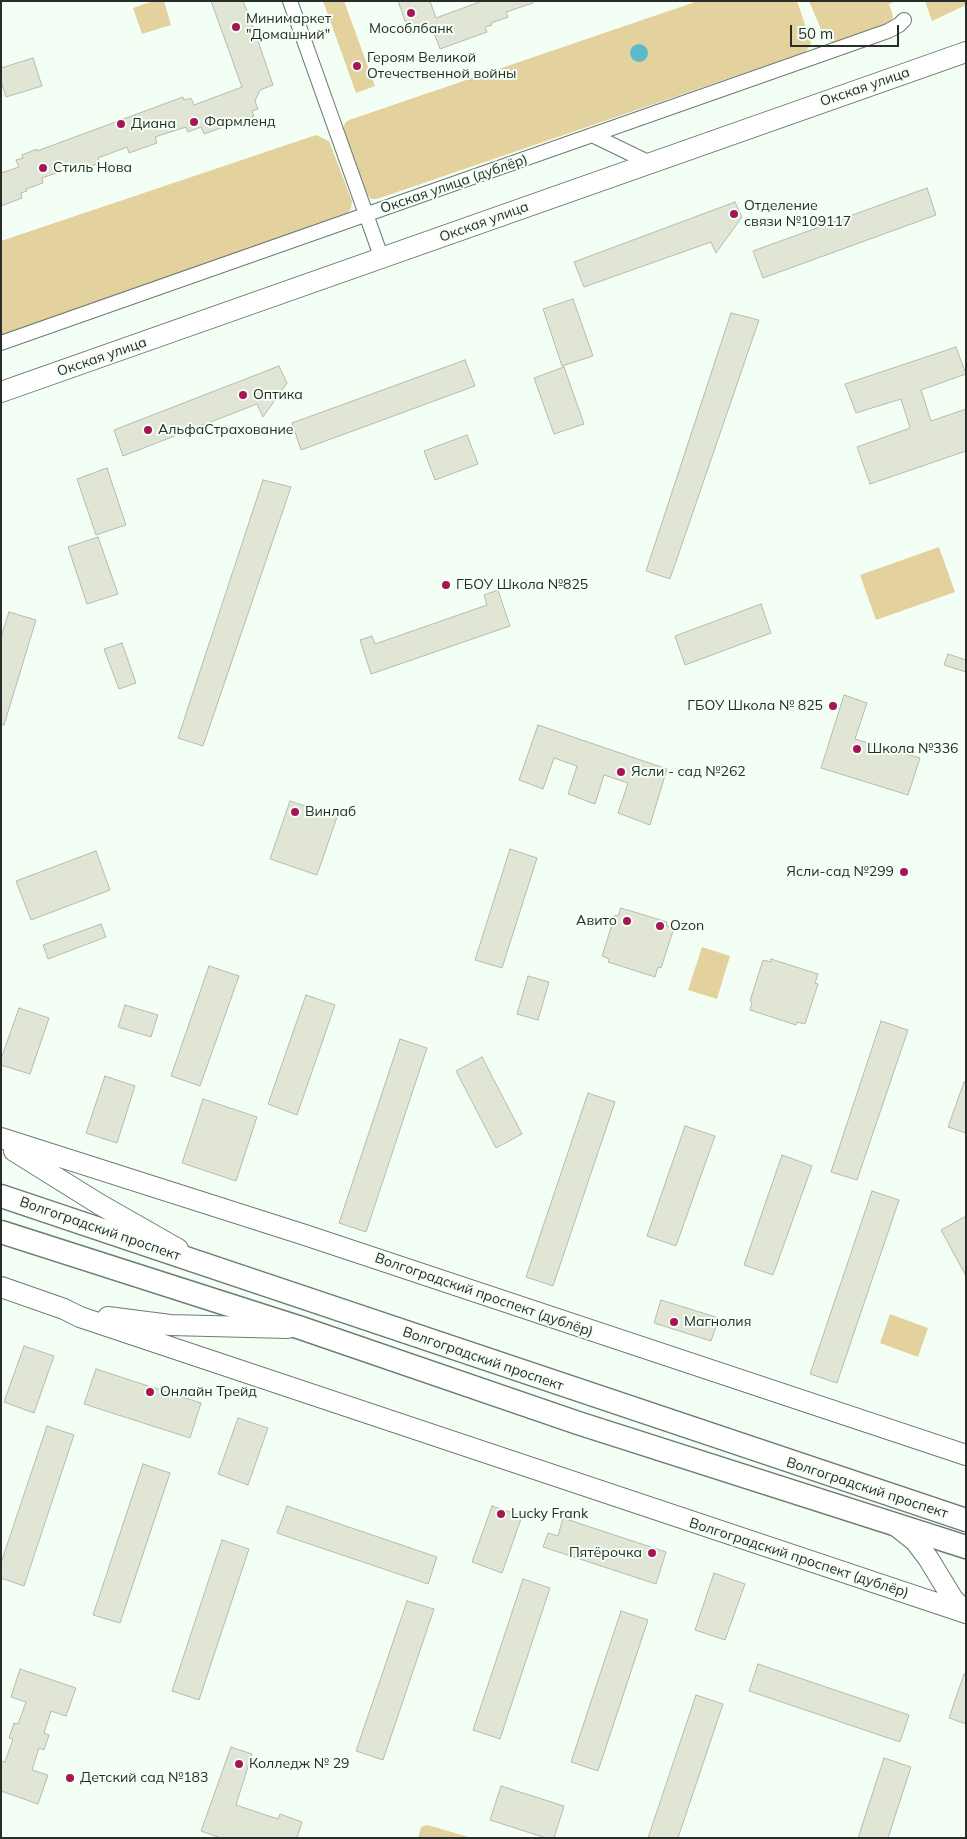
<!DOCTYPE html>
<html>
<head>
<meta charset="utf-8">
<style>
  body { margin:0 }
  #map { position:relative; width:967px; height:1839px; overflow:hidden; background:#f3fff5; font-family:Mulish,sans-serif }
  canvas { display:block }
  .frame { position:absolute; inset:0; border:2px solid #282d29; pointer-events:none }
  .scale { position:absolute; left:790px; top:25px; width:109px; height:22px; box-sizing:border-box; border:2px solid #282d29; border-top:0; padding-left:6px; font-size:15px; line-height:18px; white-space:nowrap; color:#282d29; -webkit-text-stroke:4px #f3fff5; paint-order:stroke }
</style>
</head>
<body>
<div id="map">
<canvas width="967" height="1839"></canvas>
<div class="frame"></div>
<div class="scale">50 m</div>
</div>
<script>
const ctx = document.querySelector('canvas').getContext('2d');
ctx.lineJoin = 'round';
function fill(path, color) { ctx.fillStyle = color; ctx.fill(path, 'evenodd'); }
const toPath = rows => new Path2D(rows.map(r => 'M' + r).join(''));
function strokePath(path, color, width, dash) { ctx.strokeStyle = color; ctx.lineWidth = width; ctx.lineCap = dash ? 'butt' : 'round'; ctx.setLineDash(dash || []); ctx.stroke(path); }
function label(font, color, halo, rows, align = 'center') {
  ctx.font = font + ' Mulish,sans-serif'; ctx.lineWidth = 4; ctx.setLineDash([]); ctx.textBaseline = 'middle'; ctx.strokeStyle = halo; ctx.fillStyle = color; for (const [text, x, y, turn = 0] of rows) {
    ctx.save(); ctx.translate(x, y); ctx.rotate((+turn || 0) * Math.PI / 180); ctx.textAlign = isNaN(turn) ? turn : align; if (halo) ctx.strokeText(text, 0, 0); ctx.fillText(text, 0, 0); ctx.restore();
  }
}
fill(toPath([
  [153,1,164,1,171,25,142,34,133,8],
  [323,1,344,1,375,86,356,93],
  [698,1,797,1,811,42,810,46,805,52,759,68,377,199,371,199,367,194,343,130,345,123,349,120],
  [809,1,896,1,889,4,893,16,892,21,886,25,843,42,830,42,825,39],
  [925,1,966,1,966,5,932,21],
  [316,135,329,141,352,201,351,208,348,214,1,339,1,241],
  [939,547,955,592,876,620,860,575],
  [702,947,730,956,717,999,688,990],
  [890,1314,928,1328,918,1357,880,1343],
  [427,1825,431,1826,472,1838,418,1838,421,1827]
]), '#e3d29e');
fill(toPath([
  '630 53a9 9 0 1 1 18 0a9 9 0 1 1-18 0Z'
]), '#5dbacb');
const building = toPath([
  [211,1,243,1,256,35,273,85,260,90,255,101,258,109,252,111,254,116,204,134,201,127,188,132,186,127,155,137,157,143,129,153,127,147,98,158,100,163,72,173,70,168,42,178,43,183,26,189,27,191,21,193,22,198,1,206,1,173,19,167,16,160,23,158,22,155,37,149,37,151,183,97,184,100,191,98,194,105,242,87,211,1],
  [398,1,430,1,436,18,482,1,533,1,533,3,506,12,508,17,491,23,492,25,485,27,487,32,440,49,435,35,423,30,410,35,398,1],
  [33,58,42,86,6,97,1,81,1,68,33,58],
  [927,188,936,215,763,278,753,251,927,188],
  [735,202,742,217,716,253,711,242,584,287,574,262,735,202],
  [573,299,593,356,562,366,543,309,573,299],
  [731,313,759,320,670,579,646,571,731,313],
  [956,347,966,374,921,390,931,421,966,409,966,451,870,484,857,447,910,428,901,399,856,413,845,384,956,347],
  [465,360,475,386,301,450,292,423,465,360],
  [279,366,287,383,263,417,257,404,123,456,114,430,279,366],
  [564,367,584,424,554,434,534,378,564,367],
  [467,435,478,464,435,480,424,451,467,435],
  [107,468,126,525,96,535,77,479,107,468],
  [263,480,291,487,203,746,178,738,263,480],
  [98,537,118,594,87,604,68,547,98,537],
  [498,590,510,626,371,674,360,640,372,636,375,644,487,605,484,595,498,590],
  [761,604,771,633,685,665,675,636,761,604],
  [9,612,36,620,4,725,1,725,1,637,9,612],
  [122,643,136,683,119,689,104,649,122,643],
  [948,654,966,660,966,672,944,665,948,654],
  [844,695,867,703,855,739,920,758,908,795,821,768,844,695],
  [538,725,667,769,650,825,618,813,628,783,604,775,595,804,568,794,577,766,554,758,543,789,519,780,538,725],
  [290,801,337,817,317,875,270,859,290,801],
  [510,849,537,858,502,968,475,960,510,849],
  [96,851,110,890,31,920,16,881,96,851],
  [621,908,667,922,666,925,674,928,661,968,658,967,655,977,608,962,609,959,602,956,615,915,618,916,621,908],
  [101,924,106,937,48,959,43,945,101,924],
  [771,959,818,974,815,983,818,984,805,1024,797,1022,796,1025,750,1010,752,1002,750,1001,763,960,771,962,771,959],
  [209,966,239,976,200,1086,171,1076,209,966],
  [528,976,549,982,538,1020,517,1014,528,976],
  [306,995,335,1005,297,1115,268,1104,306,995],
  [125,1005,158,1015,151,1037,118,1027,125,1005],
  [19,1008,49,1018,30,1074,1,1065,1,1059,19,1008],
  [881,1021,908,1030,857,1180,831,1172,881,1021],
  [400,1039,427,1048,366,1232,339,1223,400,1039],
  [482,1057,522,1134,496,1148,456,1071,482,1057],
  [105,1076,135,1086,117,1143,86,1133,105,1076],
  [964,1082,966,1082,966,1133,948,1127,964,1082],
  [588,1093,615,1102,553,1286,526,1277,588,1093],
  [203,1099,257,1117,236,1181,182,1163,203,1099],
  [685,1126,715,1136,676,1246,647,1236,685,1126],
  [782,1155,812,1166,773,1275,744,1265,782,1155],
  [872,1191,899,1200,837,1383,810,1374,872,1191],
  [966,1216,966,1276,941,1230,966,1216],
  [661,1300,719,1318,711,1341,654,1323,661,1300],
  [24,1346,54,1356,34,1413,4,1402,24,1346],
  [96,1369,201,1403,190,1438,84,1404,96,1369],
  [238,1418,268,1428,248,1485,218,1474,238,1418],
  [47,1426,74,1435,24,1586,1,1578,1,1563,47,1426],
  [143,1464,170,1473,120,1623,93,1615,143,1464],
  [287,1506,437,1557,428,1584,277,1533,287,1506],
  [492,1506,522,1516,502,1573,472,1562,492,1506],
  [563,1518,666,1552,656,1584,543,1547,548,1533,558,1536,563,1518],
  [222,1540,249,1549,199,1700,172,1691,222,1540],
  [714,1573,745,1584,725,1640,695,1630,714,1573],
  [523,1579,550,1588,500,1739,473,1730,523,1579],
  [407,1601,434,1609,383,1760,356,1751,407,1601],
  [621,1611,648,1620,598,1771,571,1762,621,1611],
  [758,1664,909,1715,900,1742,749,1691,758,1664],
  [20,1669,76,1688,66,1716,51,1711,44,1733,49,1735,44,1750,39,1748,32,1770,48,1775,38,1804,1,1791,1,1761,5,1762,13,1739,9,1738,14,1723,18,1724,26,1702,11,1697,20,1669],
  [964,1674,966,1675,966,1724,949,1718,964,1674],
  [696,1695,723,1704,678,1838,648,1838,696,1695],
  [231,1747,252,1754,236,1805,278,1819,280,1814,302,1822,297,1838,221,1838,201,1831,231,1747],
  [884,1758,911,1767,888,1838,858,1838,884,1758],
  [501,1786,564,1806,554,1838,546,1838,490,1820,501,1786]
]);
fill(building, '#e0e5d6');
strokePath(building, '#b6bbac', 1);
const street = toPath([
  [290,1,382,259],
  [592,135,650,163],
  [1,343,888,31,899,25,904,20]
]);
const secondary = toPath([
  [1,392,966,52],
  [1,1138,305,1235,966,1455],
  [14,1151,99,1204,178,1249],
  [1,1287,64,1309,80,1317,966,1613],
  [108,1317,170,1325,288,1328],
  [896,1526,915,1541,928,1558,953,1599,966,1612]
]);
const primary = toPath([
  [1,1196,966,1520],
  [1,1232,301,1328,578,1423,966,1547]
]);
strokePath(street, '#6e7b71', 16);
strokePath(secondary, '#6e7b71', 22);
strokePath(primary, '#6e7b71', 25);
strokePath(street, '#fff', 14);
strokePath(secondary, '#fff', 20);
strokePath(primary, '#fff', 22);
for (const [x, y, r, color] of [
  [411,13,5,"#a61554"],
  [236,27,5,"#a61554"],
  [357,66,5,"#a61554"],
  [194,122,5,"#a61554"],
  [121,124,5,"#a61554"],
  [43,168,5,"#a61554"],
  [734,214,5,"#a61554"],
  [243,395,5,"#a61554"],
  [148,430,5,"#a61554"],
  [446,585,5,"#a61554"],
  [833,706,5,"#a61554"],
  [857,749,5,"#a61554"],
  [621,772,5,"#a61554"],
  [295,812,5,"#a61554"],
  [904,872,5,"#a61554"],
  [627,921,5,"#a61554"],
  [660,926,5,"#a61554"],
  [674,1322,5,"#a61554"],
  [150,1392,5,"#a61554"],
  [501,1514,5,"#a61554"],
  [652,1553,5,"#a61554"],
  [239,1764,5,"#a61554"],
  [70,1778,5,"#a61554"]
]) { const dot = new Path2D(); dot.arc(x, y, r, 0, 2 * Math.PI); ctx.fillStyle = color; ctx.fill(dot); strokePath(dot, '#f3fff5', 2); }
label('14px', '#282d29', '#f3fff5', [
  ["Минимаркет",246,19],
  ["\"Домашний\"",246,35],
  ["Мособлбанк",411,29,"center"],
  ["Героям Великой",367,58],
  ["Отечественной войны",367,74],
  ["Фармленд",204,122],
  ["Диана",131,124],
  ["Стиль Нова",53,168],
  ["Отделение",744,206],
  ["связи №109117",744,222],
  ["Оптика",253,395],
  ["АльфаСтрахование",158,430],
  ["ГБОУ Школа №825",456,585],
  ["ГБОУ Школа № 825",823,706,"right"],
  ["Школа №336",867,749],
  ["Ясли - сад №262",631,772],
  ["Винлаб",305,812],
  ["Ясли-сад №299",894,872,"right"],
  ["Авито",617,921,"right"],
  ["Ozon",670,926],
  ["Магнолия",684,1322],
  ["Онлайн Трейд",160,1392],
  ["Lucky Frank",511,1514],
  ["Пятёрочка",642,1553,"right"],
  ["Колледж № 29",249,1764],
  ["Детский сад №183",80,1778]
], 'left');
label('14px', '#282d29', '#f3fff5', [
  ["Окская улица",865,87,-19],
  ["Окская улица (дублёр)",454,184,-19],
  ["Окская улица",484,222,-20],
  ["Окская улица",102,357,-19],
  ["Волгоградский проспект",100,1229,19],
  ["Волгоградский проспект (дублёр)",484,1295,19],
  ["Волгоградский проспект",483,1359,19],
  ["Волгоградский проспект",867,1488,18],
  ["Волгоградский проспект (дублёр)",799,1558,18]
]);
</script>
</body>
</html>
